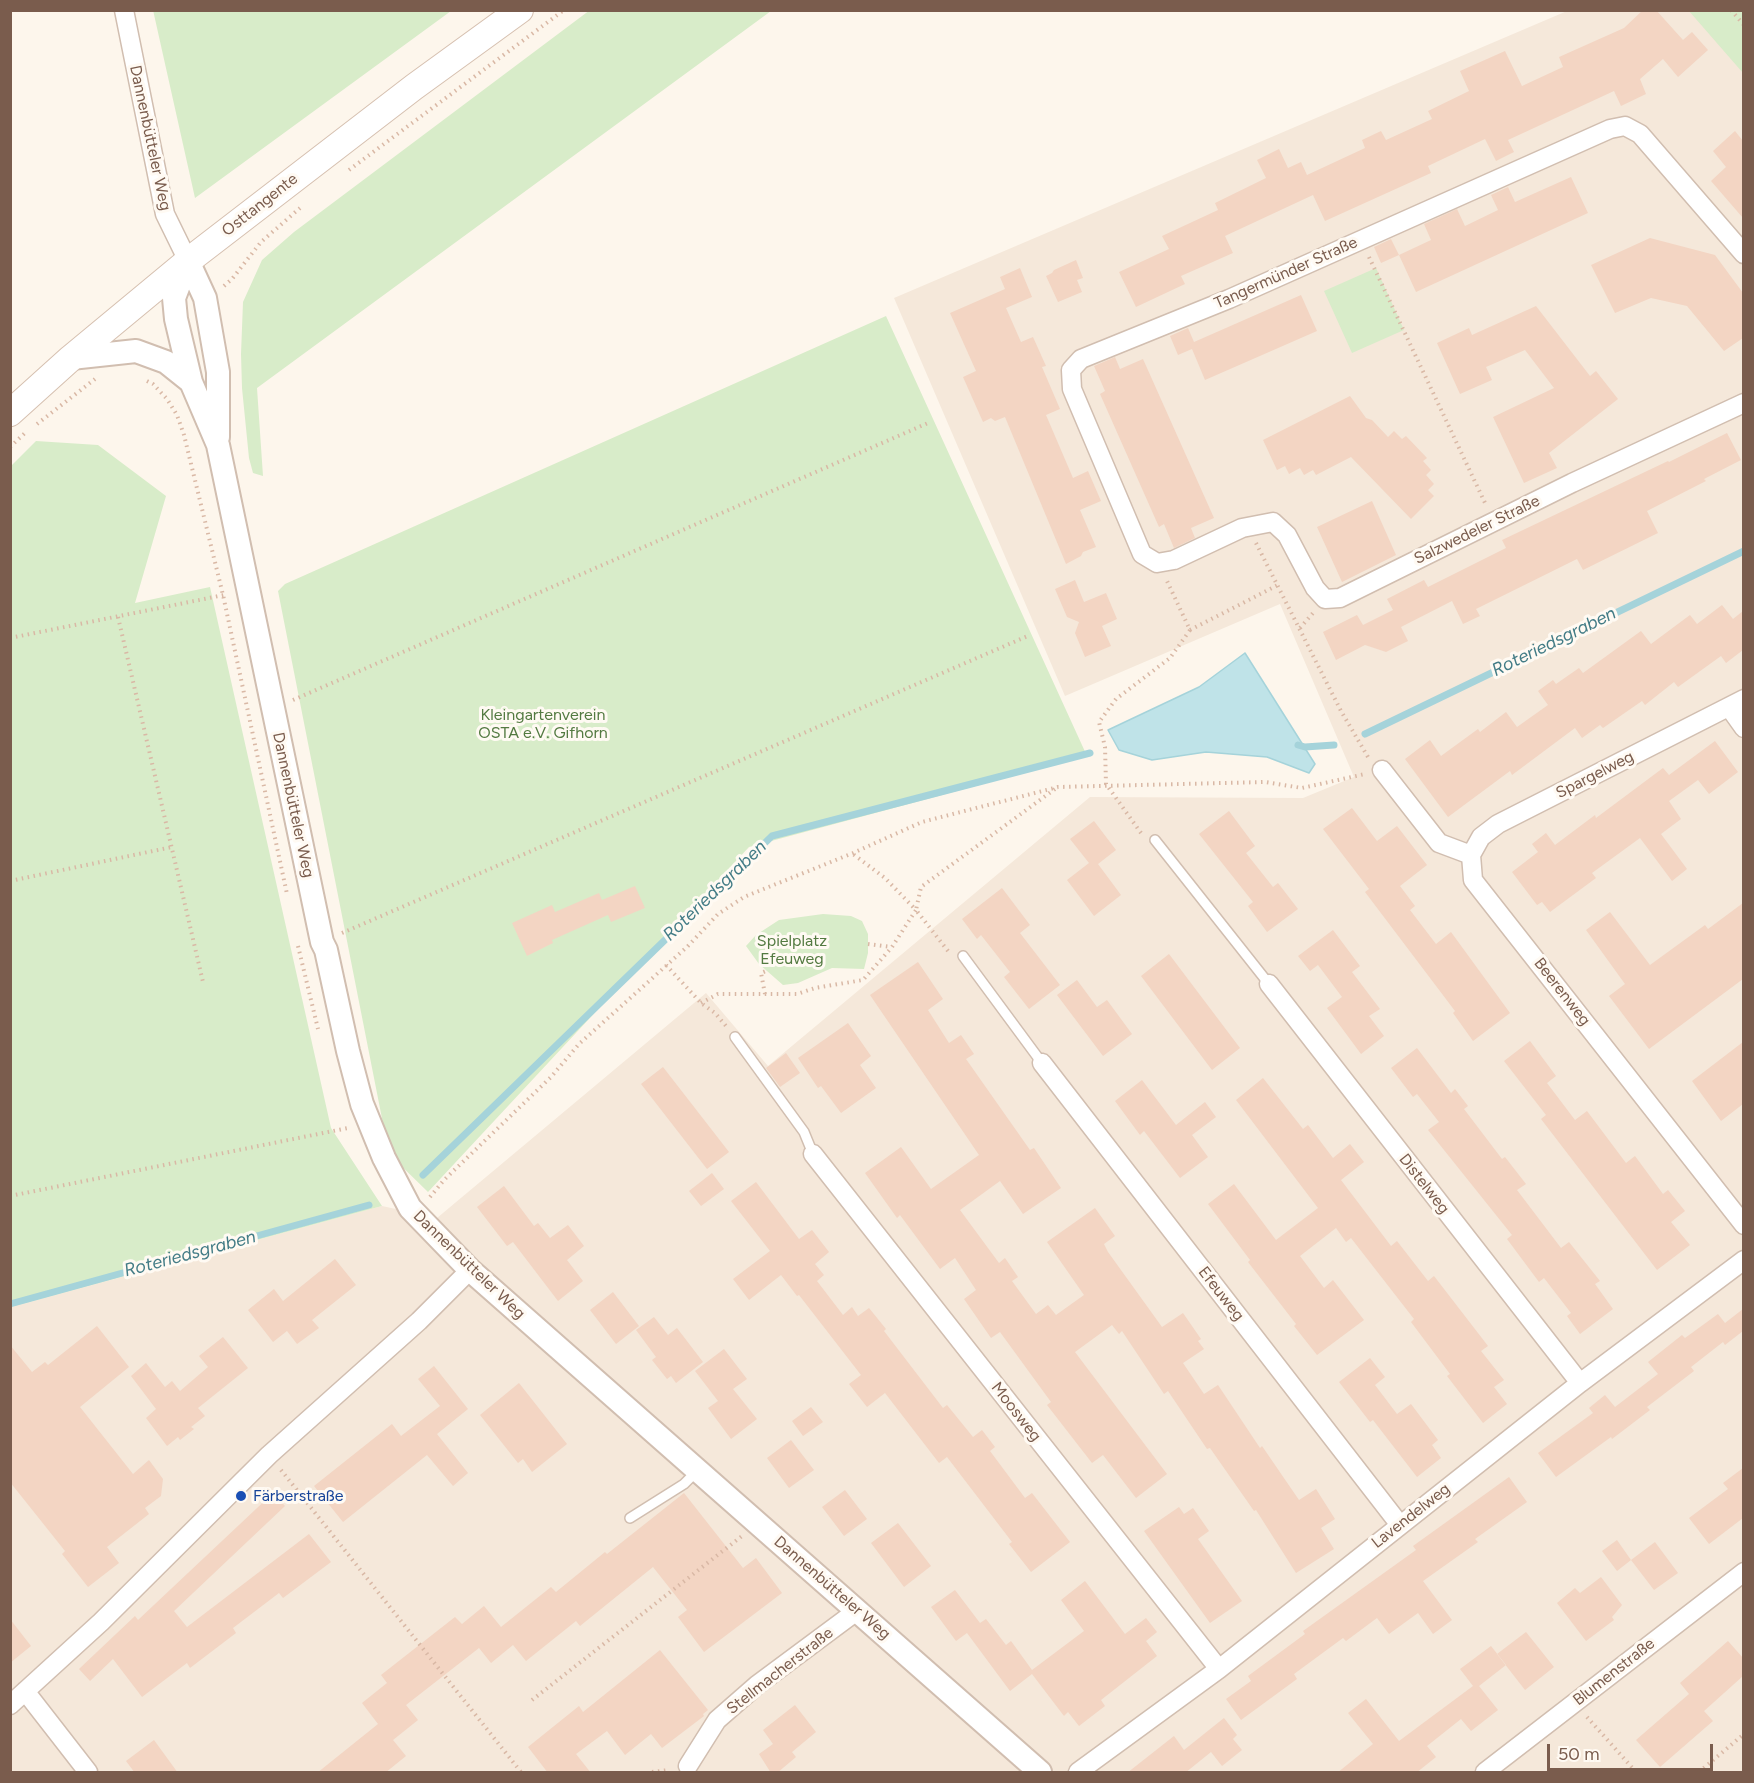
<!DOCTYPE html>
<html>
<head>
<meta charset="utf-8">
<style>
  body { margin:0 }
  #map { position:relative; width:1754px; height:1783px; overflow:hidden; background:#fdf6ec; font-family:Figtree,sans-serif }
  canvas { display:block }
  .frame { position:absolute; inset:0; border:12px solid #7a5c4d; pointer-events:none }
  .scale { position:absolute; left:1547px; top:1744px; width:166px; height:27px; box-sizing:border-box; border:3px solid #7a5c4d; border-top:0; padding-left:8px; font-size:18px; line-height:21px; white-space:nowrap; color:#7a5c4d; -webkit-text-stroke:4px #fffaf3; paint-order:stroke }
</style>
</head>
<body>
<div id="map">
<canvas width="1754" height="1783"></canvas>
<div class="frame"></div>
<div class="scale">50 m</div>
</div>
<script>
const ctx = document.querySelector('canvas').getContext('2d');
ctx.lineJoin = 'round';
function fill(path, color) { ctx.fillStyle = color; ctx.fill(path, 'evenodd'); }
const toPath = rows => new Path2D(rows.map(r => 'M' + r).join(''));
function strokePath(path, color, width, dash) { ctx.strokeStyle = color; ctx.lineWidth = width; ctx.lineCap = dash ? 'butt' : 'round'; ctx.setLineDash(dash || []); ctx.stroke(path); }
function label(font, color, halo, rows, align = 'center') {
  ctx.font = font + ' Figtree,sans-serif'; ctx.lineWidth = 6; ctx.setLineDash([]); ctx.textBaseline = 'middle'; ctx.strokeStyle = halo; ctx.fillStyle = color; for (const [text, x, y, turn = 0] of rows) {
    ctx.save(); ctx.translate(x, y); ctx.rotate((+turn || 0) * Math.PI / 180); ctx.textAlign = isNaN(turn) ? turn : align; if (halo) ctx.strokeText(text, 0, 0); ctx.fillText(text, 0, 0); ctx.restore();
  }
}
fill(toPath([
  [1567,11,1743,11,1743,1772,11,1772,11,1307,382,1206,437,1218,706,993,768,1066,1090,797,1303,798,1354,777,1280,604,1065,696,894,298]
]), '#f5e8da');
fill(toPath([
  [153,10,451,10,451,11,195,198],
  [590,10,771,11,257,388,263,476,253,473,249,458,242,388,241,354,243,302,262,260,294,232],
  [1689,11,1743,11,1743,73],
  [1376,268,1404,330,1352,353,1324,291],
  [886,316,1087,756,749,847,428,1192,389,1154,278,591,285,584],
  [36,441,98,445,166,496,135,603,210,587,331,1128,382,1206,11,1307,10,467],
  [823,914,851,916,862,921,868,934,868,953,864,969,832,968,798,983,783,985,759,964,746,946,756,935,779,920]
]), '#d8ecc9');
const water = toPath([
  [1245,653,1315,764,1309,773,1267,757,1206,752,1152,760,1119,750,1108,730,1199,687,1245,653]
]);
fill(water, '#bfe3e8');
strokePath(water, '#a5d3da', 1.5);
strokePath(toPath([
  [1365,734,1744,551],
  [1298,745,1305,747,1334,745],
  [423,1175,772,836,1090,753],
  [10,1304,369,1205]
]), '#a5d3da', 7);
fill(toPath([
  [1643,10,1656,10,1683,40,1692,32,1708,50,1678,77,1663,59,1640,79,1646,94,1621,106,1614,91,1508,140,1514,152,1496,161,1485,139,1428,166,1431,173,1325,221,1313,195,1225,236,1233,253,1181,276,1185,284,1136,307,1119,272,1169,249,1162,236,1218,210,1215,203,1266,178,1257,160,1279,149,1288,168,1301,162,1307,175,1365,148,1362,140,1381,131,1386,140,1432,119,1428,111,1469,91,1460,71,1505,51,1522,86,1563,67,1559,57,1624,28],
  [1735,131,1743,141,1743,218,1711,181,1726,167,1713,151],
  [1571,177,1588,213,1416,292,1399,255,1431,240,1424,224,1457,209,1465,226,1498,210,1491,195,1508,187,1515,202],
  [1650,238,1715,255,1743,293,1743,338,1724,351,1687,306,1651,298,1615,313,1591,265],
  [1391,239,1399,255,1381,263,1374,247],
  [1076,260,1083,278,1077,280,1082,292,1058,302,1046,276,1052,273,1054,270],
  [1020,268,1032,297,1006,308,1021,342,1033,337,1046,366,1042,367,1060,409,1046,415,1073,478,1088,471,1101,501,1080,510,1096,547,1083,552,1081,556,1066,564,1005,417,995,421,991,418,983,422,963,377,976,371,950,313,1005,289,1000,277],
  [1301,295,1317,331,1205,380,1192,349,1178,355,1170,336,1188,328,1194,342],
  [1536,306,1590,376,1596,371,1618,399,1549,453,1557,468,1524,483,1493,417,1554,388,1525,350,1486,367,1492,380,1460,394,1437,343,1469,328,1472,335],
  [1115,357,1120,369,1143,359,1214,518,1191,528,1195,538,1174,548,1164,524,1159,527,1100,394,1105,391,1094,366],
  [1350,396,1366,418,1372,420,1388,437,1394,431,1402,439,1406,436,1427,458,1423,461,1431,470,1426,475,1434,484,1428,490,1434,496,1411,519,1351,457,1316,475,1313,470,1304,475,1300,468,1289,474,1285,466,1277,470,1263,440],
  [1727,433,1741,460,1704,479,1706,481,1647,511,1658,533,1583,570,1577,559,1476,609,1480,616,1463,624,1452,601,1401,627,1408,641,1386,652,1365,645,1336,660,1323,632,1357,615,1363,625,1393,610,1387,599,1424,580,1428,587,1506,548,1502,540,1668,461,1669,462],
  [1372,501,1396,555,1342,582,1317,527],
  [1075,580,1084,602,1106,593,1117,619,1102,626,1111,646,1085,657,1075,633,1079,622,1067,617,1055,589],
  [1722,605,1733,619,1743,611,1743,650,1726,663,1721,656,1678,687,1674,682,1645,705,1642,701,1603,728,1600,725,1582,738,1575,728,1512,775,1510,771,1448,817,1405,759,1430,740,1441,756,1478,729,1480,732,1506,712,1517,727,1548,705,1538,691,1553,680,1556,684,1579,668,1583,673,1641,631,1651,644,1690,615,1697,624],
  [1715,741,1738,772,1709,794,1698,780,1669,801,1681,819,1661,834,1687,869,1672,881,1640,838,1592,873,1596,878,1550,912,1542,902,1537,905,1512,872,1538,852,1532,844,1546,833,1555,845,1595,815,1596,818,1663,768,1669,775],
  [1352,808,1377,841,1397,826,1427,865,1400,886,1415,906,1410,910,1436,944,1451,932,1510,1013,1473,1041,1453,1013,1455,1011,1365,892,1369,889,1323,829],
  [1229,811,1255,846,1246,853,1273,887,1278,883,1298,909,1267,932,1248,906,1253,902,1199,834],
  [1094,821,1116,850,1098,864,1121,895,1094,916,1067,880,1089,863,1070,839],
  [635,886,645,908,611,922,608,915,552,940,553,943,527,956,512,923,552,905,555,912,599,893,602,900],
  [1002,888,1030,925,1020,933,1060,985,1029,1009,1004,977,1010,972,981,935,977,939,962,919],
  [1743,903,1743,979,1649,1049,1609,996,1625,984,1586,930,1610,912,1650,965,1705,925,1708,929],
  [1333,930,1360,966,1352,972,1380,1009,1369,1016,1384,1036,1361,1054,1327,1008,1342,997,1318,965,1310,971,1298,956],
  [1169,954,1240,1048,1212,1070,1141,976],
  [918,962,943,999,928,1010,949,1043,961,1035,974,1054,966,1059,1030,1150,1034,1148,1061,1188,1023,1214,1000,1181,960,1210,999,1263,1005,1258,1018,1277,1012,1281,1036,1314,1048,1305,1056,1315,1084,1295,1047,1242,1095,1208,1115,1236,1104,1244,1108,1252,1162,1327,1183,1313,1201,1339,1198,1341,1204,1349,1183,1363,1204,1394,1218,1385,1260,1448,1262,1446,1299,1500,1316,1489,1335,1519,1321,1528,1334,1549,1296,1573,1256,1510,1254,1511,1210,1448,1207,1449,1168,1391,1164,1394,1122,1331,1119,1334,1112,1325,1075,1352,1167,1474,1136,1498,1103,1455,1092,1463,1047,1405,1051,1402,1000,1332,991,1338,964,1299,976,1290,955,1258,940,1269,900,1215,897,1218,865,1173,901,1147,931,1189,979,1155,870,995],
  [1077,980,1097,1007,1107,1000,1132,1034,1103,1056,1057,995],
  [848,1023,871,1056,860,1065,876,1088,841,1113,821,1086,818,1088,798,1058],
  [1530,1041,1556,1076,1547,1083,1575,1120,1587,1111,1626,1163,1635,1156,1663,1194,1668,1190,1685,1211,1671,1222,1690,1245,1657,1270,1541,1119,1546,1115,1504,1061],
  [1743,1042,1743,1104,1721,1121,1692,1081],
  [1417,1048,1451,1093,1455,1089,1468,1106,1464,1109,1502,1159,1505,1157,1526,1184,1517,1190,1561,1248,1569,1242,1600,1281,1595,1284,1613,1309,1580,1334,1567,1316,1571,1313,1544,1278,1539,1282,1507,1239,1512,1235,1428,1130,1439,1122,1417,1094,1413,1097,1391,1068],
  [786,1053,800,1073,780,1087,766,1068],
  [663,1067,729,1152,707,1169,641,1084],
  [1263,1078,1303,1129,1308,1125,1333,1158,1350,1144,1364,1162,1341,1180,1391,1246,1397,1241,1428,1281,1434,1276,1488,1346,1481,1351,1504,1380,1494,1387,1507,1404,1483,1423,1447,1376,1450,1374,1411,1322,1414,1319,1351,1238,1346,1242,1336,1228,1300,1256,1324,1288,1333,1280,1364,1320,1317,1355,1294,1326,1296,1324,1248,1262,1250,1260,1208,1204,1234,1184,1276,1240,1318,1208,1236,1100],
  [1142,1080,1176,1125,1205,1102,1216,1117,1192,1135,1208,1157,1180,1178,1144,1131,1140,1135,1115,1101],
  [712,1173,724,1189,701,1206,689,1191],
  [756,1182,799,1239,812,1230,829,1252,815,1264,824,1275,817,1281,843,1315,852,1307,858,1316,869,1308,886,1329,884,1331,943,1408,947,1405,973,1437,982,1430,995,1447,990,1451,1025,1498,1032,1493,1070,1542,1031,1572,1009,1544,1012,1542,947,1457,939,1463,885,1393,867,1407,849,1384,861,1375,799,1295,797,1296,781,1275,749,1300,733,1279,770,1251,731,1201],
  [504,1186,534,1226,538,1223,550,1238,568,1225,584,1246,567,1260,583,1281,558,1301,513,1242,507,1246,477,1207],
  [335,1259,356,1285,312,1320,319,1328,297,1344,287,1331,273,1342,248,1310,274,1289,283,1301],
  [613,1292,639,1326,616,1344,590,1310],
  [1743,1309,1743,1331,1725,1345,1723,1342,1691,1367,1694,1371,1647,1407,1650,1410,1612,1439,1611,1437,1556,1477,1538,1453,1593,1413,1589,1408,1605,1395,1615,1407,1658,1374,1648,1362,1682,1335,1685,1338,1718,1314,1725,1323],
  [654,1317,668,1335,677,1328,703,1362,676,1383,671,1376,667,1379,652,1360,656,1357,636,1330],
  [97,1326,129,1367,80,1407,133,1474,149,1460,163,1479,161,1496,145,1508,149,1514,107,1547,119,1563,88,1587,62,1554,65,1551,10,1482,10,1345,32,1372,45,1362,48,1365],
  [223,1337,248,1368,198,1408,205,1416,191,1427,194,1429,180,1440,178,1437,167,1446,146,1418,156,1409,131,1376,146,1363,165,1387,172,1381,180,1391,208,1367,199,1356],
  [724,1349,747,1379,733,1389,757,1419,731,1439,708,1408,718,1401,695,1371],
  [1370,1358,1385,1377,1375,1385,1397,1414,1411,1404,1438,1440,1432,1445,1441,1458,1417,1477,1373,1420,1370,1422,1339,1382],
  [434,1366,468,1409,437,1434,468,1473,453,1486,427,1455,343,1522,314,1486,392,1424,401,1436,440,1406,418,1379],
  [519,1383,567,1444,532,1472,523,1459,518,1463,480,1415],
  [811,1407,823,1422,803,1436,792,1421],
  [791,1440,814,1470,789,1488,767,1458],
  [1743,1468,1743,1518,1709,1544,1689,1518,1728,1489,1723,1483],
  [1509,1477,1527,1502,1475,1539,1478,1542,1423,1581,1452,1620,1433,1634,1418,1613,1389,1634,1377,1618,1346,1641,1343,1638,1294,1674,1297,1679,1241,1720,1226,1699,1251,1681,1248,1676,1305,1634,1303,1631,1416,1550,1413,1546],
  [845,1490,867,1519,844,1536,822,1507],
  [273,1493,285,1506,174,1611,187,1627,309,1534,331,1562,283,1598,279,1593,233,1628,236,1633,190,1668,187,1663,142,1697,113,1659,90,1681,79,1669,135,1616,138,1620],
  [684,1493,743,1568,756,1558,782,1593,704,1652,678,1617,687,1610,653,1567,580,1626,576,1621,526,1661,513,1645,491,1663,479,1648,406,1705,418,1720,393,1740,406,1756,385,1773,317,1773,378,1724,362,1703,387,1683,381,1675,455,1617,462,1624,484,1606,501,1627,551,1587,556,1592,605,1552,607,1554],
  [1179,1507,1184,1514,1193,1508,1209,1531,1198,1539,1242,1601,1210,1623,1144,1531],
  [898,1523,931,1566,904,1587,871,1543],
  [1617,1540,1631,1560,1617,1571,1602,1551],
  [1655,1542,1678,1573,1654,1590,1631,1560],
  [1601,1577,1622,1605,1612,1617,1614,1620,1586,1641,1557,1603,1575,1588,1580,1593],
  [1085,1581,1125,1634,1146,1618,1157,1632,1146,1641,1157,1656,1101,1700,1105,1706,1079,1726,1068,1712,1064,1716,1032,1674,1010,1691,967,1633,956,1641,931,1607,955,1590,980,1623,986,1619,1006,1645,1011,1641,1032,1670,1084,1631,1061,1600],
  [10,1619,31,1646,10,1663],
  [1526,1632,1554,1667,1525,1690,1497,1654],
  [1728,1641,1743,1658,1743,1676,1704,1711,1713,1721,1660,1767,1636,1740,1689,1694,1680,1683],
  [1491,1646,1506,1665,1479,1686,1498,1710,1471,1731,1461,1719,1427,1746,1436,1757,1416,1773,1337,1773,1373,1744,1348,1713,1366,1699,1399,1741,1473,1686,1460,1669],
  [660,1650,708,1710,703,1714,704,1716,662,1748,651,1734,625,1755,607,1731,576,1754,591,1773,548,1773,528,1747,579,1706,583,1712],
  [795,1705,816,1732,792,1752,796,1757,777,1773,771,1773,759,1754,773,1744,763,1730],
  [1224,1718,1237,1735,1233,1739,1242,1750,1222,1766,1211,1752,1185,1773,1127,1773,1174,1736,1184,1750],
  [154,1740,178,1773,135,1773,126,1761]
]), '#f3d5c3');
const service = toPath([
  [1155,840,1269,984],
  [963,956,1042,1063],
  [735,1037,804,1132,813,1154],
  [630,1518,684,1484,698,1470]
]);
const minor = toPath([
  [124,10,165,214,188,261],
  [1744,254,1640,134,1625,126,1610,129,1229,299,1081,359,1071,370,1072,389,1142,554,1157,563,1174,560,1242,528,1273,522,1287,535,1315,588,1325,599,1340,598,1572,483,1744,403],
  [1729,707,1744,728],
  [1382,770,1439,843,1471,855,1473,880,1744,1225],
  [1471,855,1481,837,1498,824,1744,699],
  [1269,984,1580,1383],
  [1042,1063,1400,1525],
  [813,1154,1219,1669],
  [25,1691,88,1772],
  [10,1705,101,1622,269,1455,419,1321,470,1270],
  [688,1766,717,1720,757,1685,858,1610],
  [1078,1772,1219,1669,1580,1383,1744,1260],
  [1485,1772,1744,1572]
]);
const tertiary = toPath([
  [188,261,174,298,176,319,191,382,218,445,322,942,326,950,348,1051,362,1104,384,1158,410,1208,470,1270,1040,1772],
  [188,261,205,298,218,372,218,437],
  [71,358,136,351,166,362,191,382]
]);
const secondary = toPath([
  [10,413,71,358,188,261,414,87,520,10]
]);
strokePath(service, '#d1beb0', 12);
strokePath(minor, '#d1beb0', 21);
strokePath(tertiary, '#d1beb0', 26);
strokePath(secondary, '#d6c0b0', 28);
strokePath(toPath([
  [1731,10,1744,25],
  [349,170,564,10],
  [1369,257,1486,505],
  [224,286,232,279,261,242,300,208],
  [147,381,153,384,167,399,177,415,184,435,223,595,287,894],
  [37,424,95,379],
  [10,447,26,432],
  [1256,543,1341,711,1368,757],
  [118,617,203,982],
  [1300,628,1313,613],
  [1190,630,1278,585],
  [10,638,224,595],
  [293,700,928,423],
  [1141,833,1106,784,1105,747,1099,722,1116,699,1170,658,1190,630,1167,581],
  [10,881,172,847],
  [342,933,1030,635],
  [868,944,891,947],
  [298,946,318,1029],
  [948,951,916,910,921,887,1055,789],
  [666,965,701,1003,715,1013,726,1026],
  [765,994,761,973,766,971],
  [701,1003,718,994,797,994,815,988,863,980,892,947,916,910,885,878,853,854],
  [10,1196,348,1128],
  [430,1197,444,1180,551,1077,579,1044,687,947,718,914,744,897,853,853,922,822,1058,787,1265,782,1302,788,1365,774],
  [281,1470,521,1772],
  [532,1700,742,1536],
  [1587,1717,1636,1772],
  [652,1772,669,1770],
  [1699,1772,1744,1734]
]), '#d9b8a5', 4, [1.5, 4.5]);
strokePath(service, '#fff', 9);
strokePath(minor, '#fff', 18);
strokePath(tertiary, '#fff', 22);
strokePath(secondary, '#fff', 26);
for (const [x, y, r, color] of [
  [241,1496,6,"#1a4fb4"]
]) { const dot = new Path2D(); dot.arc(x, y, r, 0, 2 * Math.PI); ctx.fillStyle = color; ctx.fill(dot); strokePath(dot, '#fffaf3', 2); }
label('16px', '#7a5c4d', '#fffaf3', [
  ["Dannenbütteler Weg",150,138,78],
  ["Osttangente",260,205,-38],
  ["Tangermünder Straße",1286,273,-24],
  ["Salzwedeler Straße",1477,530,-26],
  ["Spargelweg",1595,775,-27],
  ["Dannenbütteler Weg",293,805,78],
  ["Beerenweg",1562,992,52],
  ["Distelweg",1424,1184,52],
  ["Dannenbütteler Weg",469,1265,44],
  ["Efeuweg",1221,1294,52],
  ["Moosweg",1016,1412,52],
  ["Lavendelweg",1411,1516,-38],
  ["Dannenbütteler Weg",832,1588,41],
  ["Stellmacherstraße",780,1671,-38],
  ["Blumenstraße",1614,1672,-38]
]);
label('16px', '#537a41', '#fffaf3', [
  ["Kleingartenverein",543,715],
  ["OSTA e.V. Gifhorn",543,733],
  ["Spielplatz",792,941],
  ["Efeuweg",792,959]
]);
label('16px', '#164399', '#fffaf3', [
  ["Färberstraße",253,1496]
], 'left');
label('italic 18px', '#437c86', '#fffaf3', [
  ["Roteriedsgraben",1554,642,-26],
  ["Roteriedsgraben",715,891,-44],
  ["Roteriedsgraben",190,1254,-15]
]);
</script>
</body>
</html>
